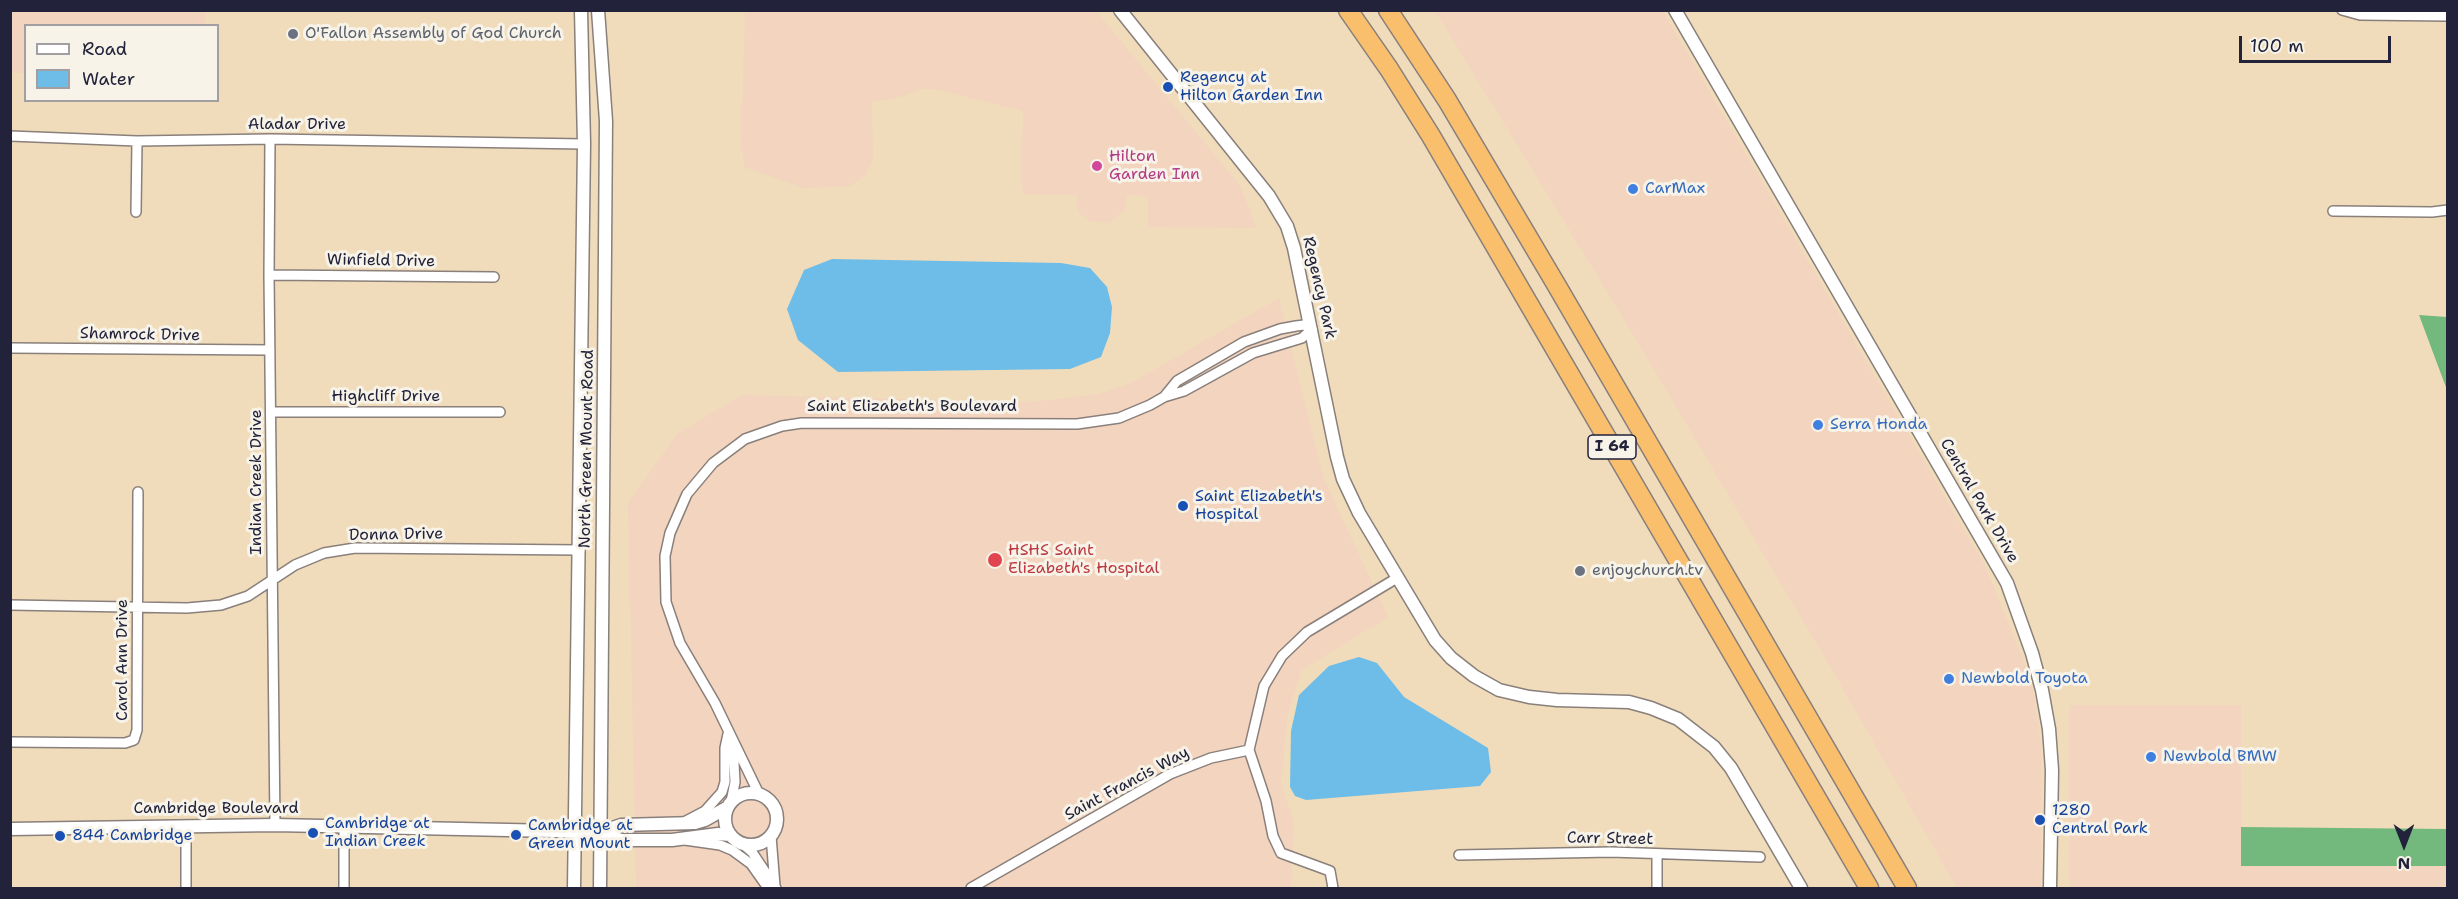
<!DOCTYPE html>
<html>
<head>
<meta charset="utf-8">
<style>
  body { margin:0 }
  #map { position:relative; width:2458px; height:899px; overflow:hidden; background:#f0dcbb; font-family:"Shantell Sans",sans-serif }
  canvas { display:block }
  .frame { position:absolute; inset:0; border:12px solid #22223b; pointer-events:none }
  .legend { position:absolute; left:24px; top:24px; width:195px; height:78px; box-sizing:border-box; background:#f7f3e8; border:2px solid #a29fa3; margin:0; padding:8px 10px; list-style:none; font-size:18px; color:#22223b }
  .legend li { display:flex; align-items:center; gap:12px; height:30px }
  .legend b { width:30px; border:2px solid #a29fa3 }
  .north { position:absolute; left:2374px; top:815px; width:60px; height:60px; -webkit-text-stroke:4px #f7f3e8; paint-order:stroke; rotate:180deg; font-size:16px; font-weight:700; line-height:24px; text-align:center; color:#22223b }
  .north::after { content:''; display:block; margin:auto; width:21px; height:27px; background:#22223b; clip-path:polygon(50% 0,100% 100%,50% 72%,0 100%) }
  .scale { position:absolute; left:2239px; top:36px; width:152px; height:27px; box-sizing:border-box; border:3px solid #22223b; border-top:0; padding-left:8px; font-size:18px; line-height:21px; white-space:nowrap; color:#22223b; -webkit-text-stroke:4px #f7f3e8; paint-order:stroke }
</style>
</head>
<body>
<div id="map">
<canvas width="2458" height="899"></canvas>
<div class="frame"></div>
<ul class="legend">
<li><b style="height:8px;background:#fff"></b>Road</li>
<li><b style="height:16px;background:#6dbde8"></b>Water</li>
</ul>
<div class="north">N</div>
<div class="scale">100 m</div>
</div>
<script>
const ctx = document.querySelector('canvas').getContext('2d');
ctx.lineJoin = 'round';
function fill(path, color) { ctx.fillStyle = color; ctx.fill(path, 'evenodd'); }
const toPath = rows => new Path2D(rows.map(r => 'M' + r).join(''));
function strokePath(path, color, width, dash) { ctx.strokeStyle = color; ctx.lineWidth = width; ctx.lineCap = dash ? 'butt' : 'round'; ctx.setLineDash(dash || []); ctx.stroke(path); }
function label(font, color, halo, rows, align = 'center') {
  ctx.font = font + ' "Shantell Sans",sans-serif'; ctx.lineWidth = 6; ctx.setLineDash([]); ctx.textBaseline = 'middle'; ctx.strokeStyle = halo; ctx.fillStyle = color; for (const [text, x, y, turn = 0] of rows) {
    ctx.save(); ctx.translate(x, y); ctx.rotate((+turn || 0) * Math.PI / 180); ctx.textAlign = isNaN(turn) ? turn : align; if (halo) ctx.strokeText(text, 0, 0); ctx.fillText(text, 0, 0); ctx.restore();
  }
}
fill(toPath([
  [10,11,205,11,205,25,26,26,25,73,11,73],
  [745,11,1096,11,1241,187,1256,228,1148,227,1148,196,1127,195,1125,210,1109,223,1091,221,1078,213,1077,195,1023,194,1021,178,1023,111,939,90,921,89,901,97,872,102,873,158,866,174,851,186,803,188,744,167,741,142],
  [1435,11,1663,11,1985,566,2022,657,2034,694,2041,747,2041,888,1957,888,1838,680,1631,331],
  [1279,298,1324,479,1388,617,1302,670,1288,713,1281,783,1294,824,1291,888,636,888,628,503,677,434,742,395,1032,402,1098,394,1131,383],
  [2070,705,2241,705,2242,866,2447,866,2447,888,2070,888]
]), '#f3d4bf');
fill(toPath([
  [2419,315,2447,317,2447,390],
  [2241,827,2447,829,2447,866,2241,866]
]), '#73b97e');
fill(toPath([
  [832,259,1061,263,1090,268,1107,287,1112,307,1110,333,1101,357,1070,369,838,372,798,340,787,309,804,270],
  [1359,657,1377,663,1404,697,1488,748,1491,772,1480,786,1306,800,1295,796,1290,787,1291,731,1299,695,1329,666]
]), '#6dbde8');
const minor = toPath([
  [2342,10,2360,15,2448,16],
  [10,136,137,141,270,139,584,144],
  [270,139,269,275,275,825],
  [2333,211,2432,212,2448,210],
  [136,212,137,141],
  [269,275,494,277],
  [10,348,270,350],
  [272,412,500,412],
  [10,605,187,608,221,605,248,596,295,565,324,553,355,548,580,550],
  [10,742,125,743,134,740,137,730,138,492],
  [1249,750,1266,801,1273,836,1281,853,1330,871,1333,888],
  [759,794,715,703,680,643,666,602,665,556,670,533,687,494,713,463,745,439,782,426,802,423,1077,424,1119,418,1150,405,1164,397,1177,381,1244,342,1280,329,1296,326,1304,325,1312,329,1302,338,1253,353,1184,391,1164,397],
  [731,802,735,782,733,744],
  [684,822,705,811,722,792,725,782,725,748,728,734],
  [186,826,186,888],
  [771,836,775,886],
  [685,840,720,845,732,850,751,864,768,888],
  [744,845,752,852,776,888],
  [1459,855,1611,852,1760,857],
  [1657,855,1657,888],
  [344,888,344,825],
  [971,888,1170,774,1211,758,1249,750,1264,686,1282,656,1307,632,1397,578]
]);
const tertiary = toPath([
  [598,10,606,121,600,888],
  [1120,10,1269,196,1287,226,1294,248,1337,457,1343,479,1359,513,1435,640,1451,658,1474,676,1499,690,1529,697,1557,700,1629,702,1651,708,1678,719,1714,747,1731,768,1801,888],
  [1675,10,2007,583,2032,653,2042,690,2049,729,2052,770,2050,888],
  '725 819a26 26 0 1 1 52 0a26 26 0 1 1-52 0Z',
  [10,829,275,825,601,832,621,825,695,823,705,820,728,807],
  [601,832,621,840,672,840,718,834,730,835],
  [574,888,584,144,581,10]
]);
const motorway = toPath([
  [1348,10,1389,69,1431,136,1869,888],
  [1388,10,1447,100,1557,286,1907,888]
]);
strokePath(minor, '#897f7b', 12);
strokePath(tertiary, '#897f7b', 15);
strokePath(motorway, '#897f7b', 21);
strokePath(minor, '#fff', 9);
strokePath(tertiary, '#fff', 12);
strokePath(motorway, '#f9bf6c', 18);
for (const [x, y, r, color] of [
  [293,34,6,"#6b7280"],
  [1168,87,6,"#1a4fb4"],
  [1097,166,6,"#d1479c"],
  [1633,189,6,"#3f7fe0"],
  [1818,425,6,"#3f7fe0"],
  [1183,506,6,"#1a4fb4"],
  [995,560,8,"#e0444e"],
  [1580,571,6,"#6b7280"],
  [1949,679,6,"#3f7fe0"],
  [2151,757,6,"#3f7fe0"],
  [2040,820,6,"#1a4fb4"],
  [313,833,6,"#1a4fb4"],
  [516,835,6,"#1a4fb4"],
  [60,836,6,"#1a4fb4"]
]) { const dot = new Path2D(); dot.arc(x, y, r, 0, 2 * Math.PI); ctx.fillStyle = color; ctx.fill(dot); strokePath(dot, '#f7f3e8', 2); }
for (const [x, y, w] of [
  [1612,447,48]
]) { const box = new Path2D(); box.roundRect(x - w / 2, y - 12, w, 24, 4.5); ctx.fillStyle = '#f7f3e8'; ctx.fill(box); strokePath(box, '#22223b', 1.5); }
label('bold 15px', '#22223b', null, [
  ["I 64",1612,447]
]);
label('16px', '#5b616d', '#f7f3e8', [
  ["O'Fallon Assembly of God Church",305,34],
  ["enjoychurch.tv",1592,571]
], 'left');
label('16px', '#164399', '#f7f3e8', [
  ["Regency at",1180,78],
  ["Hilton Garden Inn",1180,96],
  ["Saint Elizabeth's",1195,497],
  ["Hospital",1195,515],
  ["1280",2052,811],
  ["Central Park",2052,829],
  ["Cambridge at",325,824],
  ["Indian Creek",325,842],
  ["Cambridge at",528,826],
  ["Green Mount",528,844],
  ["844 Cambridge",72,836]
], 'left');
label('16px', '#22223b', '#f7f3e8', [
  ["Aladar Drive",297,125],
  ["Winfield Drive",381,261,1],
  ["Regency Park",1319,288,77],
  ["Shamrock Drive",140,335,1],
  ["Highcliff Drive",386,397],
  ["Saint Elizabeth's Boulevard",912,407],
  ["North Green Mount Road",587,449,-89],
  ["Indian Creek Drive",257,482,-90],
  ["Central Park Drive",1979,501,60],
  ["Donna Drive",396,535,-1],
  ["Carol Ann Drive",123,660,-90],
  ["Saint Francis Way",1127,784,-28],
  ["Cambridge Boulevard",216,809],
  ["Carr Street",1610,839,1]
]);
label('16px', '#b23c85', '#f7f3e8', [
  ["Hilton",1109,157],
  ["Garden Inn",1109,175]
], 'left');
label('16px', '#366cbe', '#f7f3e8', [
  ["CarMax",1645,189],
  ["Serra Honda",1830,425],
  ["Newbold Toyota",1961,679],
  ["Newbold BMW",2163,757]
], 'left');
label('16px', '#be3a42', '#f7f3e8', [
  ["HSHS Saint",1008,551],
  ["Elizabeth's Hospital",1008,569]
], 'left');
</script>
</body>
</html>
